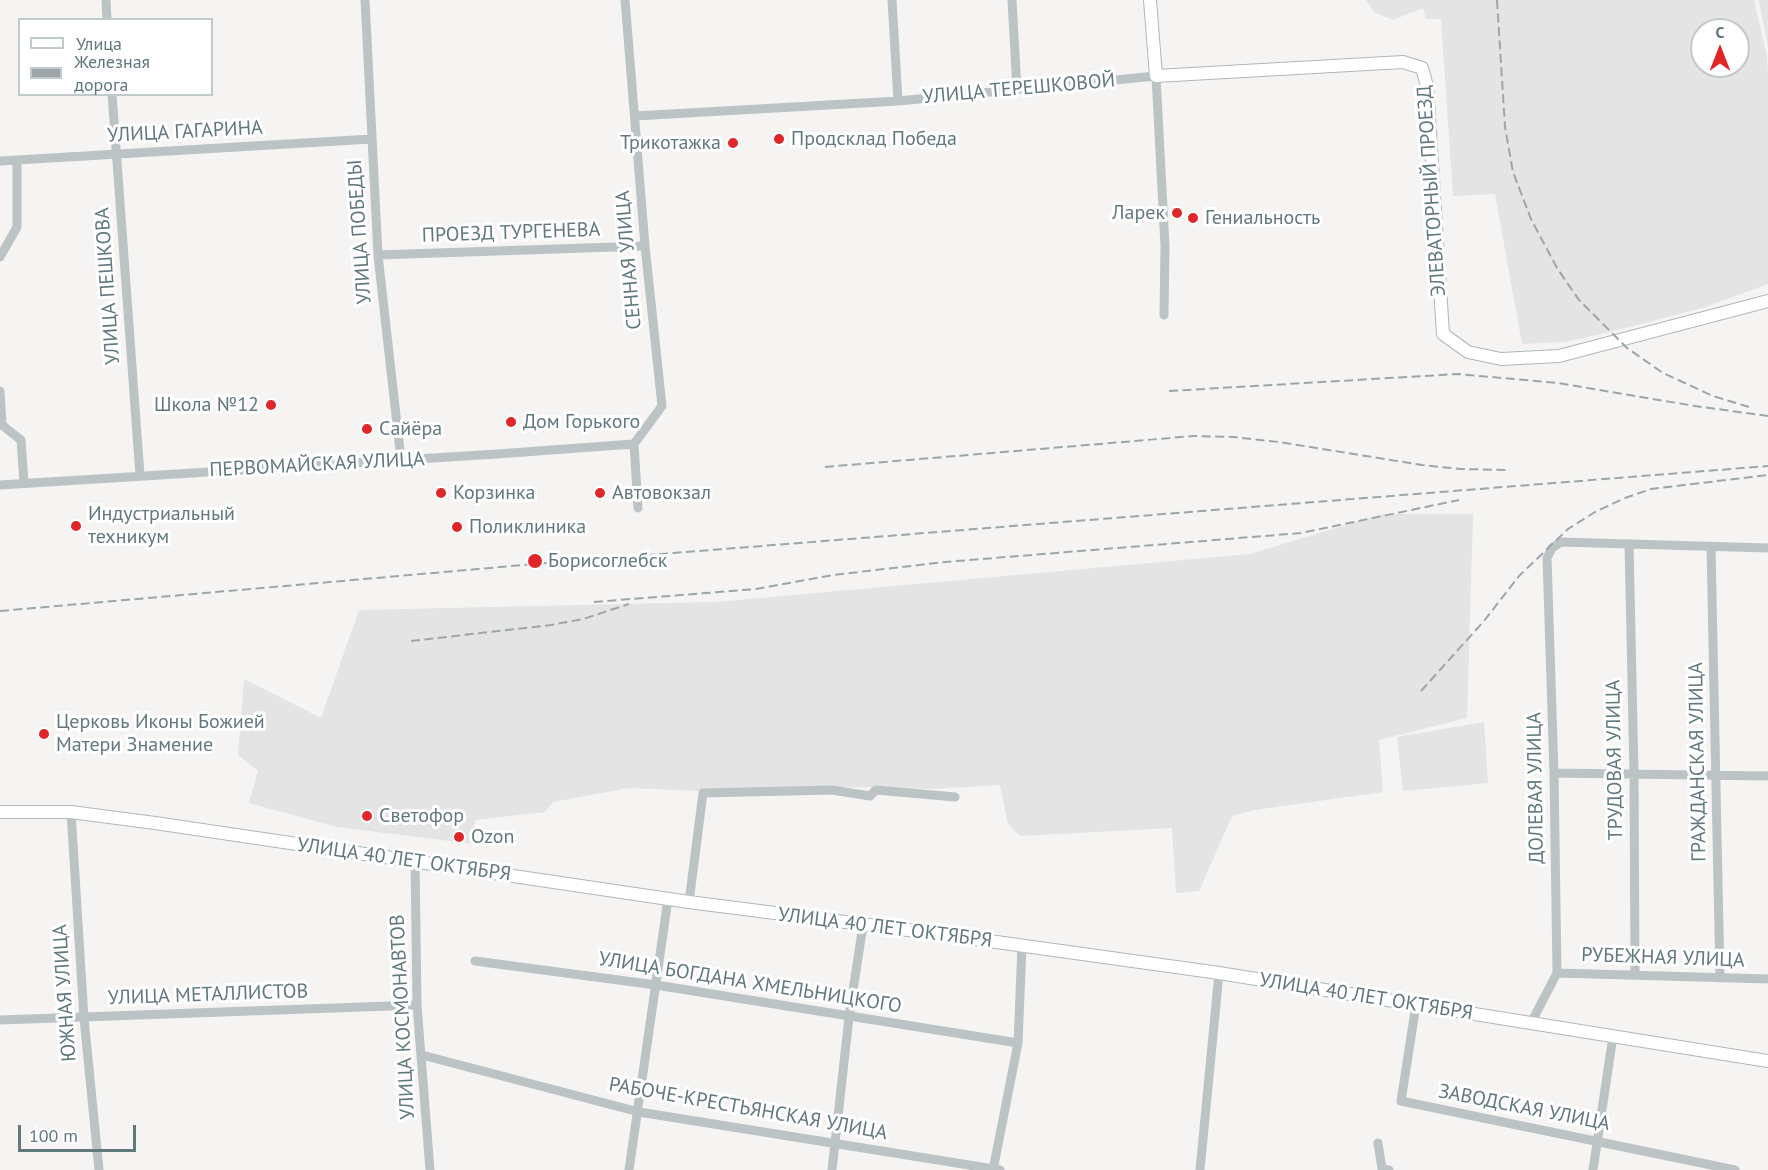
<!DOCTYPE html>
<html>
<head>
<meta charset="utf-8">
<style>
  body { margin:0 }
  #map { position:relative; width:1768px; height:1170px; overflow:hidden; background:#f5f4f2; font-family:"PT Sans",sans-serif }
  canvas { display:block }
  .legend { position:absolute; left:18px; top:18px; width:195px; height:78px; box-sizing:border-box; background:#fff; border:2px solid #c0c9cb; margin:0; padding:8px 10px; list-style:none; font-size:18px; color:#61787d }
  .legend li { display:flex; align-items:center; gap:12px; height:30px }
  .legend b { width:30px; border:2px solid #c0c9cb }
  .north { position:absolute; left:1690px; top:18px; width:60px; height:60px; box-sizing:border-box; background:#fff; border:2px solid #c0c9cb; border-radius:50%; rotate:0deg; font-size:16px; font-weight:700; line-height:24px; text-align:center; color:#61787d }
  .north::after { content:''; display:block; margin:auto; width:21px; height:27px; background:#e1262a; clip-path:polygon(50% 0,100% 100%,50% 72%,0 100%) }
  .scale { position:absolute; left:18px; top:1125px; width:118px; height:27px; box-sizing:border-box; border:3px solid #61787d; border-top:0; padding-left:8px; font-size:18px; line-height:21px; white-space:nowrap; color:#61787d; -webkit-text-stroke:4px #fff; paint-order:stroke }
</style>
</head>
<body>
<div id="map">
<canvas width="1768" height="1170"></canvas>
<ul class="legend">
<li><b style="height:8px;background:#fff"></b>Улица</li>
<li><b style="height:8px;background:#9ca6a9"></b>Железная дорога</li>
</ul>
<div class="north">С</div>
<div class="scale">100 m</div>
</div>
<script>
const ctx = document.querySelector('canvas').getContext('2d');
ctx.lineJoin = 'round';
function fill(path, color) { ctx.fillStyle = color; ctx.fill(path, 'evenodd'); }
const toPath = rows => new Path2D(rows.map(r => 'M' + r).join(''));
function strokePath(path, color, width, dash) { ctx.strokeStyle = color; ctx.lineWidth = width; ctx.lineCap = dash ? 'butt' : 'round'; ctx.setLineDash(dash || []); ctx.stroke(path); }
function label(font, color, halo, rows, align = 'center') {
  ctx.font = font + ' "PT Sans",sans-serif'; ctx.lineWidth = 6; ctx.setLineDash([]); ctx.textBaseline = 'middle'; ctx.strokeStyle = halo; ctx.fillStyle = color; for (const [text, x, y, turn = 0] of rows) {
    ctx.save(); ctx.translate(x, y); ctx.rotate((+turn || 0) * Math.PI / 180); ctx.textAlign = isNaN(turn) ? turn : align; if (halo) ctx.strokeText(text, 0, 0); ctx.fillText(text, 0, 0); ctx.restore();
  }
}
fill(toPath([
  [1366,0,1754,0,1767,56,1768,75,1768,284,1706,307,1626,328,1566,342,1522,344,1495,194,1453,196,1441,19,1426,19,1423,8,1393,20,1374,12],
  [1702,30,1738,30,1738,66,1702,66],
  [1758,0,1768,0,1768,48,1759,1],
  [1382,514,1473,514,1467,718,1379,740,1383,792,1255,810,1232,816,1199,891,1176,893,1172,828,1020,836,1008,824,1000,785,933,789,867,787,700,791,629,788,553,802,545,812,475,820,474,844,337,827,249,803,258,771,238,755,244,679,321,718,359,610,716,602,1250,554],
  [1484,722,1488,783,1403,791,1397,737]
]), '#e3e4e3');
const secondary = toPath([
  [1150,0,1156,76,1403,62,1422,68,1427,86,1443,334,1468,352,1501,359,1559,356,1768,301],
  [0,812,71,812,155,823,689,902,939,934,1219,973,1768,1061]
]);
strokePath(secondary, '#afb7b9', 14);
strokePath(toPath([
  [106,0,107,20],
  [365,0,378,255,401,460],
  [625,0,645,246,662,406,634,444,638,508],
  [892,0,898,101],
  [1012,0,1017,90],
  [112,94,140,475],
  [635,116,898,101,1156,76,1165,246,1164,315],
  [0,161,372,139],
  [378,255,645,246],
  [0,257,17,227,17,160],
  [0,391,2,425,21,440,24,483],
  [0,485,497,454,634,444],
  [1629,544,1634,773,1635,975],
  [1711,547,1720,978],
  [1554,773,1768,776],
  [71,812,84,1018,99,1170],
  [415,862,417,1005,430,1170],
  [689,902,703,793,832,790,870,796,876,790,955,797],
  [475,961,656,985,1018,1043],
  [1557,973,1768,979],
  [1416,1005,1401,1101,1735,1170],
  [0,1020,417,1005],
  [1531,1023,1557,973,1554,773,1547,558,1552,548,1561,542,1768,548],
  [422,1055,639,1112,1000,1170],
  [1378,1143,1382,1169,1389,1170],
  [629,1170,668,899],
  [832,1170,849,1017,863,925],
  [993,1170,1018,1043,1022,946],
  [1200,1170,1219,973],
  [1593,1170,1613,1036]
]), '#bcc3c5', 9);
strokePath(secondary, '#fff', 12);
strokePath(toPath([
  [1497,0,1505,127,1513,172,1531,219,1557,268,1579,300,1627,348,1663,373,1713,396,1749,407],
  [1169,391,1458,374,1558,383,1695,406,1768,416],
  [825,467,1194,436,1234,437,1279,442,1422,465,1460,469,1510,470],
  [594,602,756,589,833,575,945,562,1301,533,1459,500],
  [0,611,535,564,1768,466],
  [411,641,551,625,583,619,629,604],
  [1421,691,1484,621,1519,576,1568,529,1595,512,1625,498,1651,489,1768,475]
]), '#9ca6a9', 2, [9, 4.5]);
for (const [x, y, r, color] of [
  [779,139,6,"#e1262a"],
  [733,143,6,"#e1262a"],
  [1177,213,6,"#e1262a"],
  [1193,218,6,"#e1262a"],
  [271,405,6,"#e1262a"],
  [511,422,6,"#e1262a"],
  [367,429,6,"#e1262a"],
  [441,493,6,"#e1262a"],
  [600,493,6,"#e1262a"],
  [76,526,6,"#e1262a"],
  [457,527,6,"#e1262a"],
  [535,561,8,"#e1262a"],
  [44,734,6,"#e1262a"],
  [367,816,6,"#e1262a"],
  [459,837,6,"#e1262a"]
]) { const dot = new Path2D(); dot.arc(x, y, r, 0, 2 * Math.PI); ctx.fillStyle = color; ctx.fill(dot); strokePath(dot, '#fff', 2); }
label('20px', '#61787d', '#fff', [
  ["УЛИЦА ТЕРЕШКОВОЙ",1019,89,-5],
  ["УЛИЦА ГАГАРИНА",185,132,-3],
  ["ЭЛЕВАТОРНЫЙ ПРОЕЗД",1432,191,-94],
  ["УЛИЦА ПОБЕДЫ",360,232,-94],
  ["ПРОЕЗД ТУРГЕНЕВА",511,233,-2],
  ["СЕННАЯ УЛИЦА",629,260,-95],
  ["УЛИЦА ПЕШКОВА",108,286,-94],
  ["ПЕРВОМАЙСКАЯ УЛИЦА",317,465,-3],
  ["ТРУДОВАЯ УЛИЦА",1615,760,-91],
  ["ГРАЖДАНСКАЯ УЛИЦА",1698,762,-91],
  ["ДОЛЕВАЯ УЛИЦА",1536,788,-91],
  ["УЛИЦА 40 ЛЕТ ОКТЯБРЯ",404,860,8],
  ["УЛИЦА 40 ЛЕТ ОКТЯБРЯ",885,928,7],
  ["РУБЕЖНАЯ УЛИЦА",1663,958,2],
  ["УЛИЦА БОГДАНА ХМЕЛЬНИЦКОГО",750,983,9],
  ["ЮЖНАЯ УЛИЦА",65,993,-94],
  ["УЛИЦА МЕТАЛЛИСТОВ",208,995,-2],
  ["УЛИЦА 40 ЛЕТ ОКТЯБРЯ",1366,997,9],
  ["УЛИЦА КОСМОНАВТОВ",403,1017,-93],
  ["ЗАВОДСКАЯ УЛИЦА",1524,1108,11],
  ["РАБОЧЕ-КРЕСТЬЯНСКАЯ УЛИЦА",748,1109,10]
]);
label('20px', '#61787d', '#fff', [
  ["Продсклад Победа",791,139],
  ["Трикотажка",721,143,"right"],
  ["Ларек",1165,213,"right"],
  ["Гениальность",1205,218],
  ["Школа №12",259,405,"right"],
  ["Дом Горького",523,422],
  ["Сайёра",379,429],
  ["Корзинка",453,493],
  ["Автовокзал",612,493],
  ["Индустриальный",88,514],
  ["техникум",88,537],
  ["Поликлиника",469,527],
  ["Борисоглебск",548,561],
  ["Церковь Иконы Божией",56,722],
  ["Матери Знамение",56,745],
  ["Светофор",379,816],
  ["Ozon",471,837]
], 'left');
</script>
</body>
</html>
